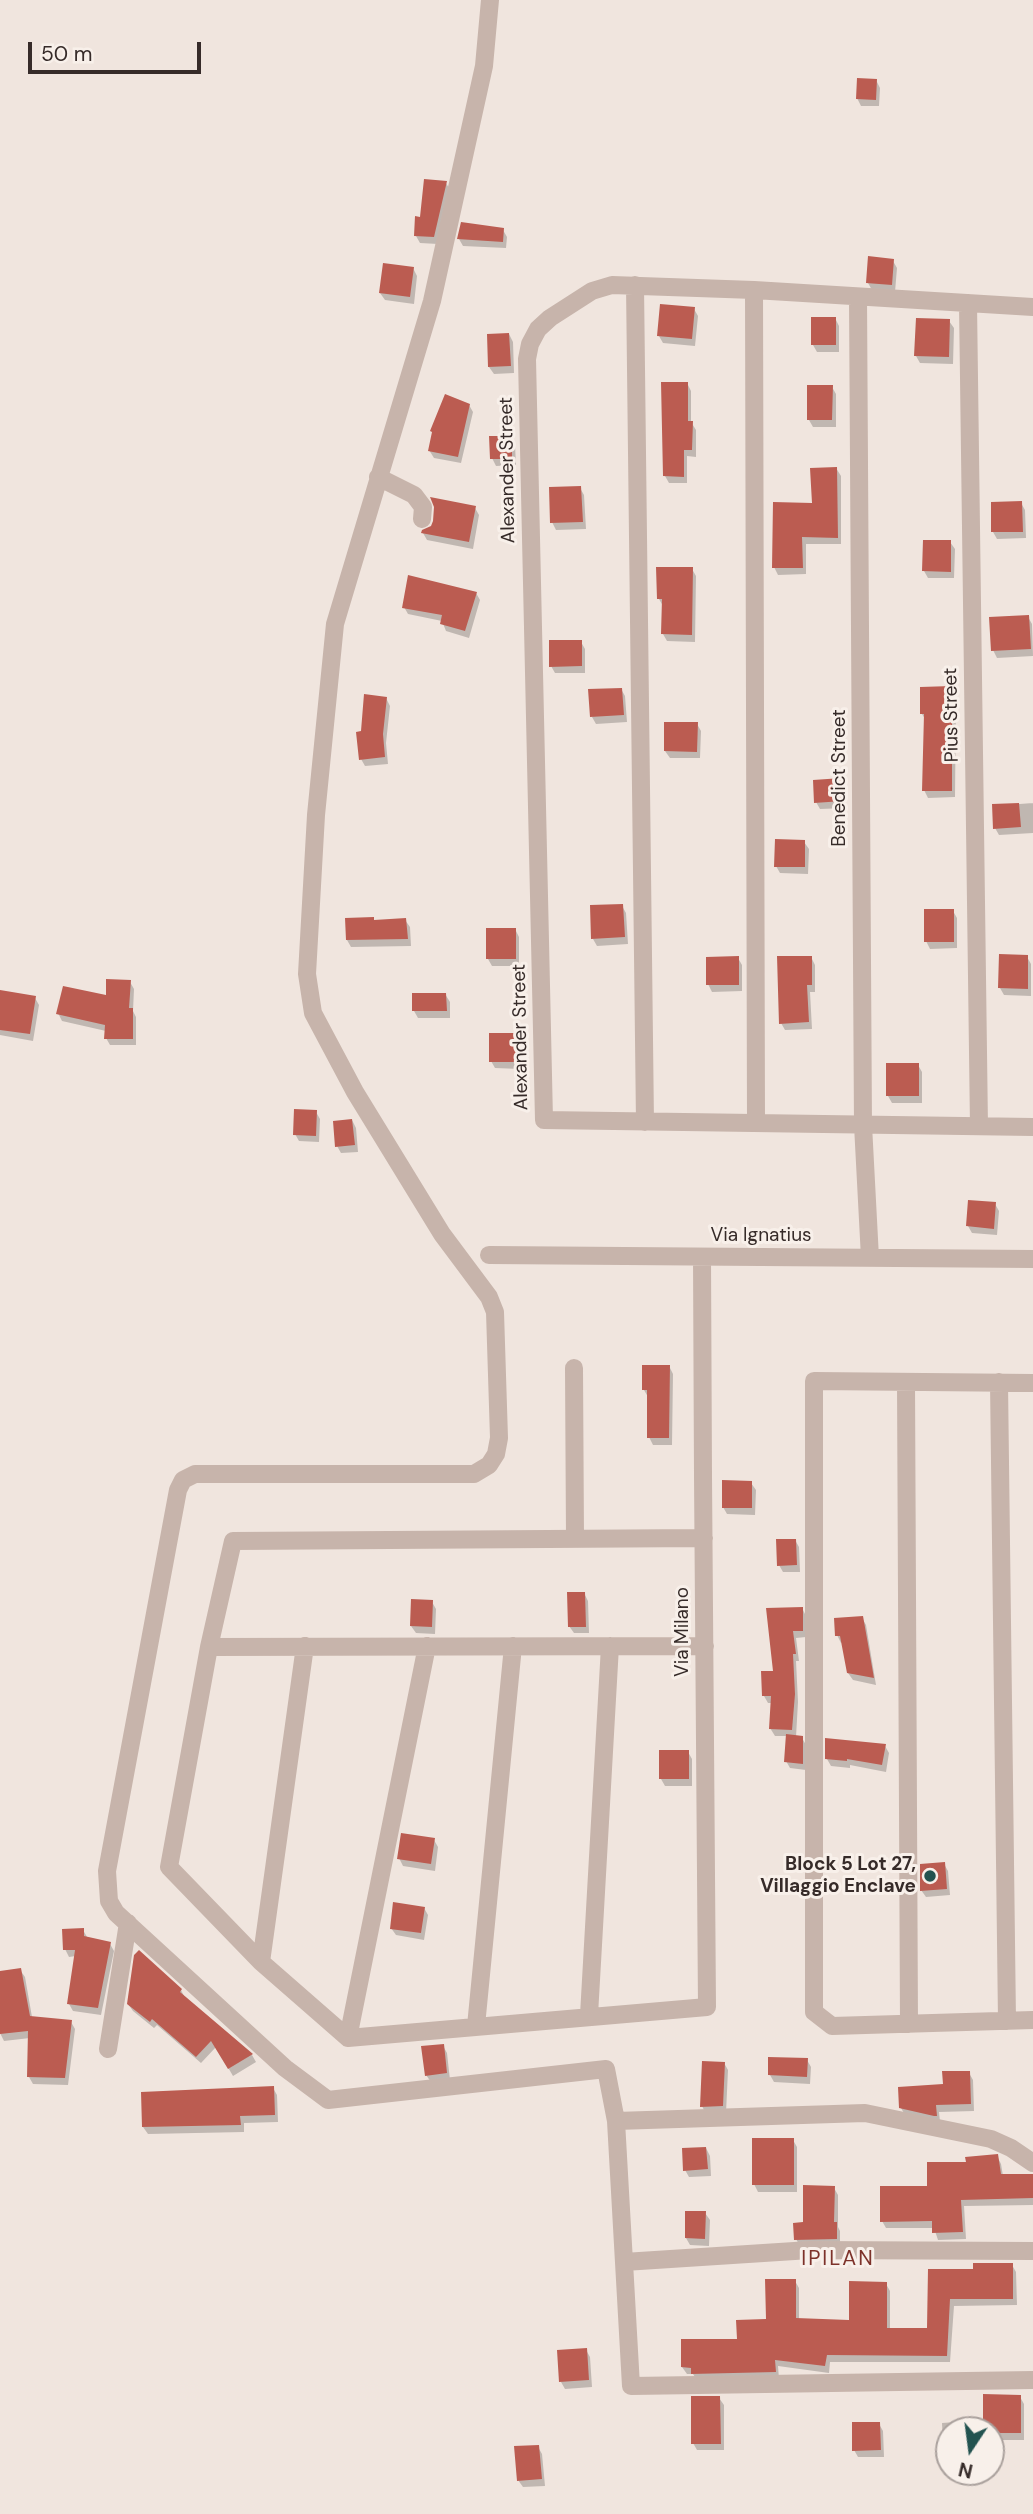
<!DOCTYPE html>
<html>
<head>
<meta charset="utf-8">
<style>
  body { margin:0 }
  #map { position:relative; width:1033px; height:2514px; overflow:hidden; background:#f0e5de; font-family:"DM Sans",sans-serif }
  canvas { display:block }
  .north { position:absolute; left:935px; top:2416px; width:70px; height:70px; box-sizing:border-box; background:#f8f0ea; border:2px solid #aaa19d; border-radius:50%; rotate:193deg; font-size:19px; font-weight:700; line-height:28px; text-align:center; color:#362b29 }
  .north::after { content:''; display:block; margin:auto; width:24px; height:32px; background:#235350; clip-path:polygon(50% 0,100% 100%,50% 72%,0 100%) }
  .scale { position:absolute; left:28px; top:42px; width:173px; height:32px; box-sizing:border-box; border:4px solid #362b29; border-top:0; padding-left:9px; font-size:21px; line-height:24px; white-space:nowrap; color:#362b29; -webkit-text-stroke:5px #f8f0ea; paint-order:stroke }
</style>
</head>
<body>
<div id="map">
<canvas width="1033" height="2514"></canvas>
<div class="north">N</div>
<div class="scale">50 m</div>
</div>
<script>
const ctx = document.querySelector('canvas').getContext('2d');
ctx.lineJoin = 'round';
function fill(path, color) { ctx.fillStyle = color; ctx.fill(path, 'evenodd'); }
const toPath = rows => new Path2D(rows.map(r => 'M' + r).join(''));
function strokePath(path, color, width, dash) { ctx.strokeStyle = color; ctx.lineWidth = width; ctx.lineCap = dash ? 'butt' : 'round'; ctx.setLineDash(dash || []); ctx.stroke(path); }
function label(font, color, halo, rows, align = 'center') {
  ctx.font = font + ' "DM Sans",sans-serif'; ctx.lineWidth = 6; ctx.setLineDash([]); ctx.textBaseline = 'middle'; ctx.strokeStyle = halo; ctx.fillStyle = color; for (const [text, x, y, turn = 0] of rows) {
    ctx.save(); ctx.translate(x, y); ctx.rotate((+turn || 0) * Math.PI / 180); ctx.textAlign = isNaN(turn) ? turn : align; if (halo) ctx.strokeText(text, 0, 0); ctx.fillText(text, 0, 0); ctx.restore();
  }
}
fill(toPath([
  [876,80,880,88,879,106,861,106,857,98],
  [446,183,450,190,438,244,420,243,416,236,422,218],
  [503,230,507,237,506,248,463,246,459,239],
  [893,261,897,268,895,292,872,290,868,283],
  [413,268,417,276,414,304,385,300,380,293],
  [694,309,698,316,695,346,663,343,659,336],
  [835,318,839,326,839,352,817,352,813,345],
  [949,321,954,328,953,364,920,363,916,356],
  [509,334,513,342,514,373,494,374,489,367],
  [687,383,691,391,691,422,696,430,696,457,687,456,687,483,669,483,665,476],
  [832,387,836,394,836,427,813,427,809,420],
  [469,405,473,412,461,463,434,458,429,450],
  [511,438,515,445,516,465,496,466,492,458],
  [836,468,841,476,841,544,806,544,806,574,778,575,774,567],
  [580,488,584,495,586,529,556,530,552,522],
  [1021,503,1025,510,1026,538,997,539,993,532],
  [475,508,479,515,473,549,427,540,423,533],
  [950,542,955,549,954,578,928,578,924,571],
  [692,569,696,576,695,642,667,641,663,634,663,606,659,599],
  [476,593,480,600,469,638,446,631,442,621,408,614,404,607],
  [1028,617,1032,624,1033,656,997,658,993,650],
  [581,642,585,649,585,673,555,673,551,666],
  [951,688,956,695,955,797,928,798,924,790,925,719,922,714],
  [621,689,625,696,627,722,596,724,592,717],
  [386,698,390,706,386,743,388,764,365,766,361,759,362,733],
  [697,724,701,731,700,758,670,758,665,751],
  [841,780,845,787,846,808,820,809,816,802],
  [1033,801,1033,833,999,835,995,828,993,806,1033,803],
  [804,842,809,849,808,874,780,873,776,866],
  [622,906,626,913,628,944,597,946,593,939],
  [953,911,957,918,957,948,930,949,926,941],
  [405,920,410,927,411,946,351,947,347,940,375,922],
  [515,929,519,937,519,966,492,966,488,959],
  [811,957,815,965,815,992,810,992,812,1029,785,1030,781,1023],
  [1027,957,1031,964,1031,996,1004,995,1000,988],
  [738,958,742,965,742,991,712,992,708,984],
  [130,982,134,989,133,1011,136,1017,136,1045,110,1045,106,1038,106,1031,62,1021,58,1013,107,998],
  [0,992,35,998,39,1005,33,1041,0,1035],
  [445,994,450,1002,450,1018,418,1018,414,1011],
  [517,1035,521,1042,520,1069,495,1068,491,1061],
  [918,1065,922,1072,922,1103,892,1103,888,1096],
  [316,1112,320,1119,319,1142,299,1141,295,1134],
  [352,1120,356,1128,358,1152,341,1153,337,1146],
  [995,1204,999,1211,997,1235,972,1233,968,1226],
  [669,1366,673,1374,672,1445,653,1445,649,1437,648,1397,644,1390],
  [751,1483,756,1490,755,1515,727,1514,723,1507],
  [795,1540,799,1547,800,1572,783,1572,779,1565],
  [584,1593,588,1601,589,1633,574,1633,569,1626],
  [432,1602,436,1609,435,1634,416,1633,411,1626],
  [802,1608,806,1616,806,1637,796,1638,799,1661,796,1661,798,1702,796,1737,802,1738,806,1745,806,1770,790,1768,786,1761,788,1736,775,1736,770,1728,772,1703,768,1703,764,1696],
  [862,1618,866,1625,876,1685,853,1680,848,1673,843,1642,841,1643,837,1635],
  [885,1746,889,1753,886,1772,850,1765,850,1768,831,1766,827,1759],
  [688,1752,692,1759,692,1786,665,1786,661,1779],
  [434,1840,438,1847,435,1871,403,1866,399,1858],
  [944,1864,948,1871,950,1895,926,1897,921,1890],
  [424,1908,428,1915,424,1940,396,1935,391,1928],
  [83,1930,87,1937,110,1944,114,1951,101,2015,73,2011,69,2004,76,1956,69,1957,65,1949],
  [20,1970,25,1977,32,2017,71,2022,75,2029,68,2085,33,2084,29,2077,30,2038,4,2041,0,2033,0,1973],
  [181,1990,185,1998,234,2039,252,2055,256,2062,233,2076,216,2047,201,2063,157,2025,154,2028,133,2011,128,2004],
  [443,2046,447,2053,450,2080,431,2082,426,2075],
  [807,2060,811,2067,810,2084,774,2082,770,2075],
  [724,2063,728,2070,726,2113,706,2114,702,2106],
  [969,2073,973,2080,974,2111,939,2112,940,2122,905,2115,901,2108],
  [273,2088,277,2095,278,2122,244,2123,244,2132,148,2134,143,2127],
  [793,2140,797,2147,797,2192,758,2192,754,2184],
  [706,2148,710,2156,711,2176,689,2177,685,2170],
  [997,2156,1001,2164,1003,2176,1033,2176,1033,2205,964,2206,966,2239,938,2240,934,2228,886,2228,882,2221,968,2164],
  [834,2188,838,2195,838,2227,840,2231,840,2245,800,2246,796,2239,805,2224],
  [705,2213,710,2220,709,2246,690,2245,686,2238],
  [1012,2265,1016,2272,1017,2305,954,2306,950,2362,830,2362,829,2373,778,2366,779,2379,697,2380,693,2374,687,2374,682,2367,739,2341,768,2321,795,2281,799,2288,799,2320,850,2322,886,2284,890,2291,890,2330,929,2330,929,2270,975,2271],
  [586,2350,590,2357,592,2387,565,2389,561,2382],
  [1020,2397,1024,2404,1024,2440,991,2440,991,2430,985,2430],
  [719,2398,724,2405,724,2450,697,2450,693,2443],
  [970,2421,975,2430,949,2430,947,2451,943,2444,942,2423],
  [879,2424,883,2431,884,2457,858,2457,854,2450],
  [538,2447,542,2454,545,2486,523,2487,518,2480]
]), '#0003');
fill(toPath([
  [857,78,877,79,876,100,856,99],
  [424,179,447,181,434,237,414,236,415,216,420,217],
  [461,222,504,228,503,242,457,239],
  [868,256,894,259,892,285,866,283],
  [383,263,414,267,410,297,379,293],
  [660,304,695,307,692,339,657,336],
  [811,317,836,317,836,345,811,345],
  [916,318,950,319,949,357,914,356],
  [509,333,511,366,488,367,487,334],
  [661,382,688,382,688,421,693,421,692,450,684,450,684,477,663,476],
  [807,385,833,385,832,420,807,420],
  [445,394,470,404,458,457,428,451,432,432,430,431],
  [489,436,512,436,512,459,490,459],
  [837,467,838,538,802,537,803,568,772,568,773,502,812,503,810,468],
  [581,486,583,522,550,523,549,487],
  [430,497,476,506,469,542,421,533,422,530,431,526,433,521,434,507],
  [1022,501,1023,532,991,532,991,502],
  [923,540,951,540,951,572,922,571],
  [656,567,693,567,692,635,661,634,662,599,657,599],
  [408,575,477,592,465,631,440,624,442,615,402,608],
  [1029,615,1031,649,991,651,989,617],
  [549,640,582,640,582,666,549,667],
  [952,686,952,791,922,791,924,714,920,714,920,687],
  [622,688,624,715,590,717,588,689],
  [364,694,387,697,383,734,385,757,359,760,356,732,361,731],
  [664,722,698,722,697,752,664,751],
  [842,778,843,801,814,803,813,780],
  [1019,803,1021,827,993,829,992,804],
  [775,839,805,840,805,867,774,867],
  [623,904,625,937,591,939,590,905],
  [924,909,954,909,954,942,924,942],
  [374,917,374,920,406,918,408,939,346,940,345,918],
  [486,928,516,928,516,959,486,959],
  [999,954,1028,955,1028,989,998,988],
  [739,956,739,985,706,985,706,957],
  [777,956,812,956,812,985,807,985,809,1022,779,1024],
  [106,979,131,980,129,1008,133,1008,133,1039,104,1039,105,1025,56,1014,63,986,106,995],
  [0,990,36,996,30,1034,0,1030],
  [412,993,446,993,447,1011,412,1011],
  [489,1033,518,1033,517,1062,489,1062],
  [886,1063,919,1063,919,1096,886,1096],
  [294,1109,317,1110,316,1136,293,1135],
  [352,1119,355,1145,335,1147,333,1121],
  [968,1200,996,1202,994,1229,966,1226],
  [642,1365,670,1365,669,1438,647,1438,647,1390,642,1390],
  [722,1480,752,1481,752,1508,722,1508],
  [776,1539,796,1539,797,1565,777,1566],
  [567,1592,585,1592,586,1627,568,1627],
  [411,1599,433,1600,432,1627,410,1626],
  [803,1607,803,1631,793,1631,796,1654,793,1654,795,1694,792,1730,769,1729,771,1696,762,1696,761,1671,773,1671,766,1608],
  [863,1616,874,1678,847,1673,840,1636,835,1636,834,1618],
  [786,1734,803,1736,803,1764,784,1762],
  [825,1738,886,1744,882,1765,847,1759,847,1761,825,1759],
  [659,1750,689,1750,689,1779,659,1779],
  [401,1833,435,1838,431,1864,397,1859],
  [945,1862,947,1889,920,1891,920,1864],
  [393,1902,425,1907,421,1933,390,1929],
  [84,1928,84,1936,111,1942,98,2008,67,2004,75,1950,63,1950,62,1929],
  [139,1950,182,1989,180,1992,253,2054,228,2069,211,2041,196,2057,152,2019,150,2022,127,2004,134,1955],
  [21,1968,30,2016,72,2020,65,2078,27,2077,28,2031,0,2034,0,1971],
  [444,2044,447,2073,425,2076,421,2046],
  [768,2057,808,2058,807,2077,768,2075],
  [702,2061,725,2062,723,2106,700,2107],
  [942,2071,970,2071,971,2104,936,2105,937,2116,934,2116,899,2108,898,2087,943,2084],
  [274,2086,275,2115,240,2116,241,2125,142,2127,141,2092],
  [752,2138,794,2138,794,2185,752,2185],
  [706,2147,708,2169,683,2171,682,2148],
  [998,2154,1001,2174,1033,2174,1033,2198,961,2200,963,2232,932,2233,932,2221,880,2222,880,2186,927,2186,927,2162,966,2162,965,2157],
  [803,2185,835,2186,834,2222,837,2222,837,2239,794,2240,793,2223,803,2222],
  [685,2211,706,2211,705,2239,685,2238],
  [973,2263,1013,2263,1013,2299,950,2299,947,2356,827,2355,825,2366,775,2360,776,2372,691,2374,691,2368,681,2367,681,2339,737,2339,736,2320,766,2319,765,2279,796,2279,796,2318,849,2320,849,2281,887,2282,887,2328,927,2328,928,2269,973,2269],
  [587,2348,589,2380,559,2382,557,2350],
  [983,2394,1021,2395,1021,2433,991,2433,991,2430,983,2430],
  [691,2396,720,2396,721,2444,691,2444],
  [852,2422,880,2422,881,2450,852,2451],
  [539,2445,542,2479,517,2481,514,2446]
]), '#bb5c51');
strokePath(toPath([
  [490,0,484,66,432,301,335,624,316,815,307,974,313,1013,355,1092,442,1234,489,1297,495,1312,499,1438,496,1454,489,1465,474,1474,195,1474,183,1480,178,1490,107,1871,109,1901,116,1913,285,2068,328,2100,606,2069,616,2121,631,2386,1033,2380],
  [635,285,645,1122],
  [754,290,756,1123],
  [858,297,863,1125,870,1258],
  [968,303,979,1126],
  [1033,307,754,290,612,285,592,291,550,318,538,329,530,344,527,359,544,1120,1033,1127],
  [378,477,414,495,423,507,422,519],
  [489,1255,1033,1259],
  [702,1257,703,1476,707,2007,348,2038,261,1962,169,1867,209,1647,233,1541,704,1538],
  [574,1368,575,1538],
  [906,1382,909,2024],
  [999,1382,1007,2021],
  [1033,1383,814,1381,814,2012,832,2026,1033,2020],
  [209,1647,705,1646],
  [261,1962,305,1646],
  [589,2015,610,1646],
  [476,2026,513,1646],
  [348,2038,427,1646],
  [108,2049,128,1923],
  [616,2121,865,2113,991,2139,1011,2148,1033,2163],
  [624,2262,810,2250,1033,2251]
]), '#c7b4ab', 18);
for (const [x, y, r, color] of [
  [930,1876,7,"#235350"]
]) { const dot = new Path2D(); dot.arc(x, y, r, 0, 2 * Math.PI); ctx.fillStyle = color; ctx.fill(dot); strokePath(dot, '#f8f0ea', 2.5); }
label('19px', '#362b29', '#f8f0ea', [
  ["Alexander Street",508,470,-91],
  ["Pius Street",952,715,-91],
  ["Benedict Street",840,778,-90],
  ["Alexander Street",521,1037,-91],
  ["Via Ignatius",761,1236],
  ["Via Milano",683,1632,-90]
]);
label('bold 19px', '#362b29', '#f8f0ea', [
  ["Block 5 Lot 27,",916,1865],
  ["Villaggio Enclave",916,1887]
], 'right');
ctx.letterSpacing = '2px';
label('21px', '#7d322a', '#f8f0ea', [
  ["IPILAN",838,2259]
]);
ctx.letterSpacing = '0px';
</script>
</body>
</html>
